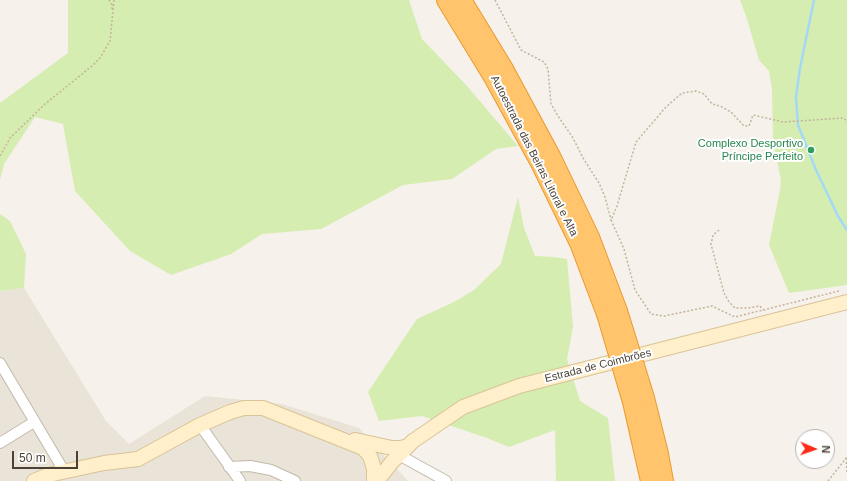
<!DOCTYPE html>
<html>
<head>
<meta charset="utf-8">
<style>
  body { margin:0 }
  #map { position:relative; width:847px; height:481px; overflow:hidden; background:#f6f1ea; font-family:Helvetica,sans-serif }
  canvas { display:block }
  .north { position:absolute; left:795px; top:429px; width:40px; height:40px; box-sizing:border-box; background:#fff; border:1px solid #b7b3af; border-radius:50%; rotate:92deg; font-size:11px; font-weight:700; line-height:16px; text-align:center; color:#4b4237 }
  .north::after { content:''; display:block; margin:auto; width:14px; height:18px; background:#ff2b18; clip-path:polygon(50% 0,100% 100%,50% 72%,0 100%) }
  .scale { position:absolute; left:12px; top:451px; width:66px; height:18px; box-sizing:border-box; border:2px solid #4b4237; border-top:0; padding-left:5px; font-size:12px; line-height:14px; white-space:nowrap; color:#4b4237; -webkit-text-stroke:3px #fff; paint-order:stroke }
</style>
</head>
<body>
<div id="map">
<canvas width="847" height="481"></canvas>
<div class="north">N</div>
<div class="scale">50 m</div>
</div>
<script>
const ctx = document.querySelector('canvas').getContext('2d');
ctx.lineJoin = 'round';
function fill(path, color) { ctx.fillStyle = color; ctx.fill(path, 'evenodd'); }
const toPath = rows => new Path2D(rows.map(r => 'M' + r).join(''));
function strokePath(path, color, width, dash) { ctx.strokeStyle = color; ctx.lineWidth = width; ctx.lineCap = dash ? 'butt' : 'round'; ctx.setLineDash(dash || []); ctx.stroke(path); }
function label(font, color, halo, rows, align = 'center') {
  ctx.font = font + ' Helvetica,sans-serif'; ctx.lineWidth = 4; ctx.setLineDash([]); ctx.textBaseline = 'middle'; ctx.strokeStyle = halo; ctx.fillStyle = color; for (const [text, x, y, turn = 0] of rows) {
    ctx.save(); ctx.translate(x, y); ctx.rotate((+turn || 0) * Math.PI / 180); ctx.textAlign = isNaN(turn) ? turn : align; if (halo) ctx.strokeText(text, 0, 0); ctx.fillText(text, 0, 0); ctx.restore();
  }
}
fill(toPath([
  [24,288,106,421,129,444,205,396,282,404,359,428,408,481,0,481,0,291]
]), '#eae3d7');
fill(toPath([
  [68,0,409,0,422,39,467,86,518,146,496,149,452,179,403,185,321,229,262,234,231,254,171,275,130,251,75,191,63,124,35,117,4,164,0,180,0,103,68,53],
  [740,0,847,0,847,285,789,293,769,245,780,190,781,180,773,142,772,89,769,71,759,60,747,19],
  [518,197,524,228,535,256,554,257,567,259,573,327,567,359,580,401,608,418,615,481,555,481,556,480,555,430,509,447,487,438,422,416,379,421,368,392,417,319,456,301,474,290,501,264],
  [0,214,10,221,26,254,24,288,0,291]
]), '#d5edb0');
strokePath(toPath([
  [814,0,800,68,796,97,798,125,816,170,838,216,847,230]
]), '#a3d9f6', 2.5);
const street = toPath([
  [0,363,64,471],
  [200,425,240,481],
  [0,443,34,422],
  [399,455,446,481],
  [229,467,250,466,271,470,295,481]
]);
const secondary = toPath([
  [355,440,392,448,401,448,408,446],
  [34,481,48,475,104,463,138,459,200,425,230,412,244,408,263,408,363,448,370,456,374,469,374,481],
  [377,481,392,462,413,441,463,407,519,386,847,302]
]);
const highway = toPath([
  [446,0,493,77,541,165,579,243,606,314],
  [462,0,504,69,551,156,590,237,618,311],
  [645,398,659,454,664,481],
  [632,402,650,481]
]);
strokePath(street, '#c2b9ab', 12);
strokePath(secondary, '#d9c397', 16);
strokePath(highway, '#ea9930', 20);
strokePath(toPath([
  [109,0,112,5,112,11],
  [495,0,521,50,544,62,548,69,551,104,558,116,573,138,583,158,599,183,605,197,611,220],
  [0,156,10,138,45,104,92,66,100,58,110,41,114,0],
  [719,230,713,235,711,244,724,293,729,302,735,308,748,308,760,306,763,310],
  [839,291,735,317,712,306,664,316,651,314,635,290,624,249,611,220,617,206,636,142,666,107,682,93,696,91,704,94,712,104,720,106,731,112,744,126,749,126,753,115,783,122,843,118,847,121],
  [846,458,847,472],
  [828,481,847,457]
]), '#c5b49b', 1.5, [2, 2]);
strokePath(street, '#fff', 10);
strokePath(secondary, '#ffefcb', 14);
strokePath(highway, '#ffc46c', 18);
const highwayBridge = toPath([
  [618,311,645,398],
  [606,314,632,402]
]);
strokePath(highwayBridge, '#ea9930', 20, []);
strokePath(highwayBridge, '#ffc46c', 18);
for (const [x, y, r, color] of [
  [811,150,4,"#2e9e5b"]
]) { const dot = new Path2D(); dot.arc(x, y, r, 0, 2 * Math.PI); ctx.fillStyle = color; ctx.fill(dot); strokePath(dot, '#fff', 1.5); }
label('11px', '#27864d', '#fff', [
  ["Complexo Desportivo",803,144],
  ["Príncipe Perfeito",803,157]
], 'right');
label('11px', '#4b4237', '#fff', [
  ["Autoestrada das Beiras Litoral e Alta",534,156,63],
  ["Estrada de Coimbrões",598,366,-14]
]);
</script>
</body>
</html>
